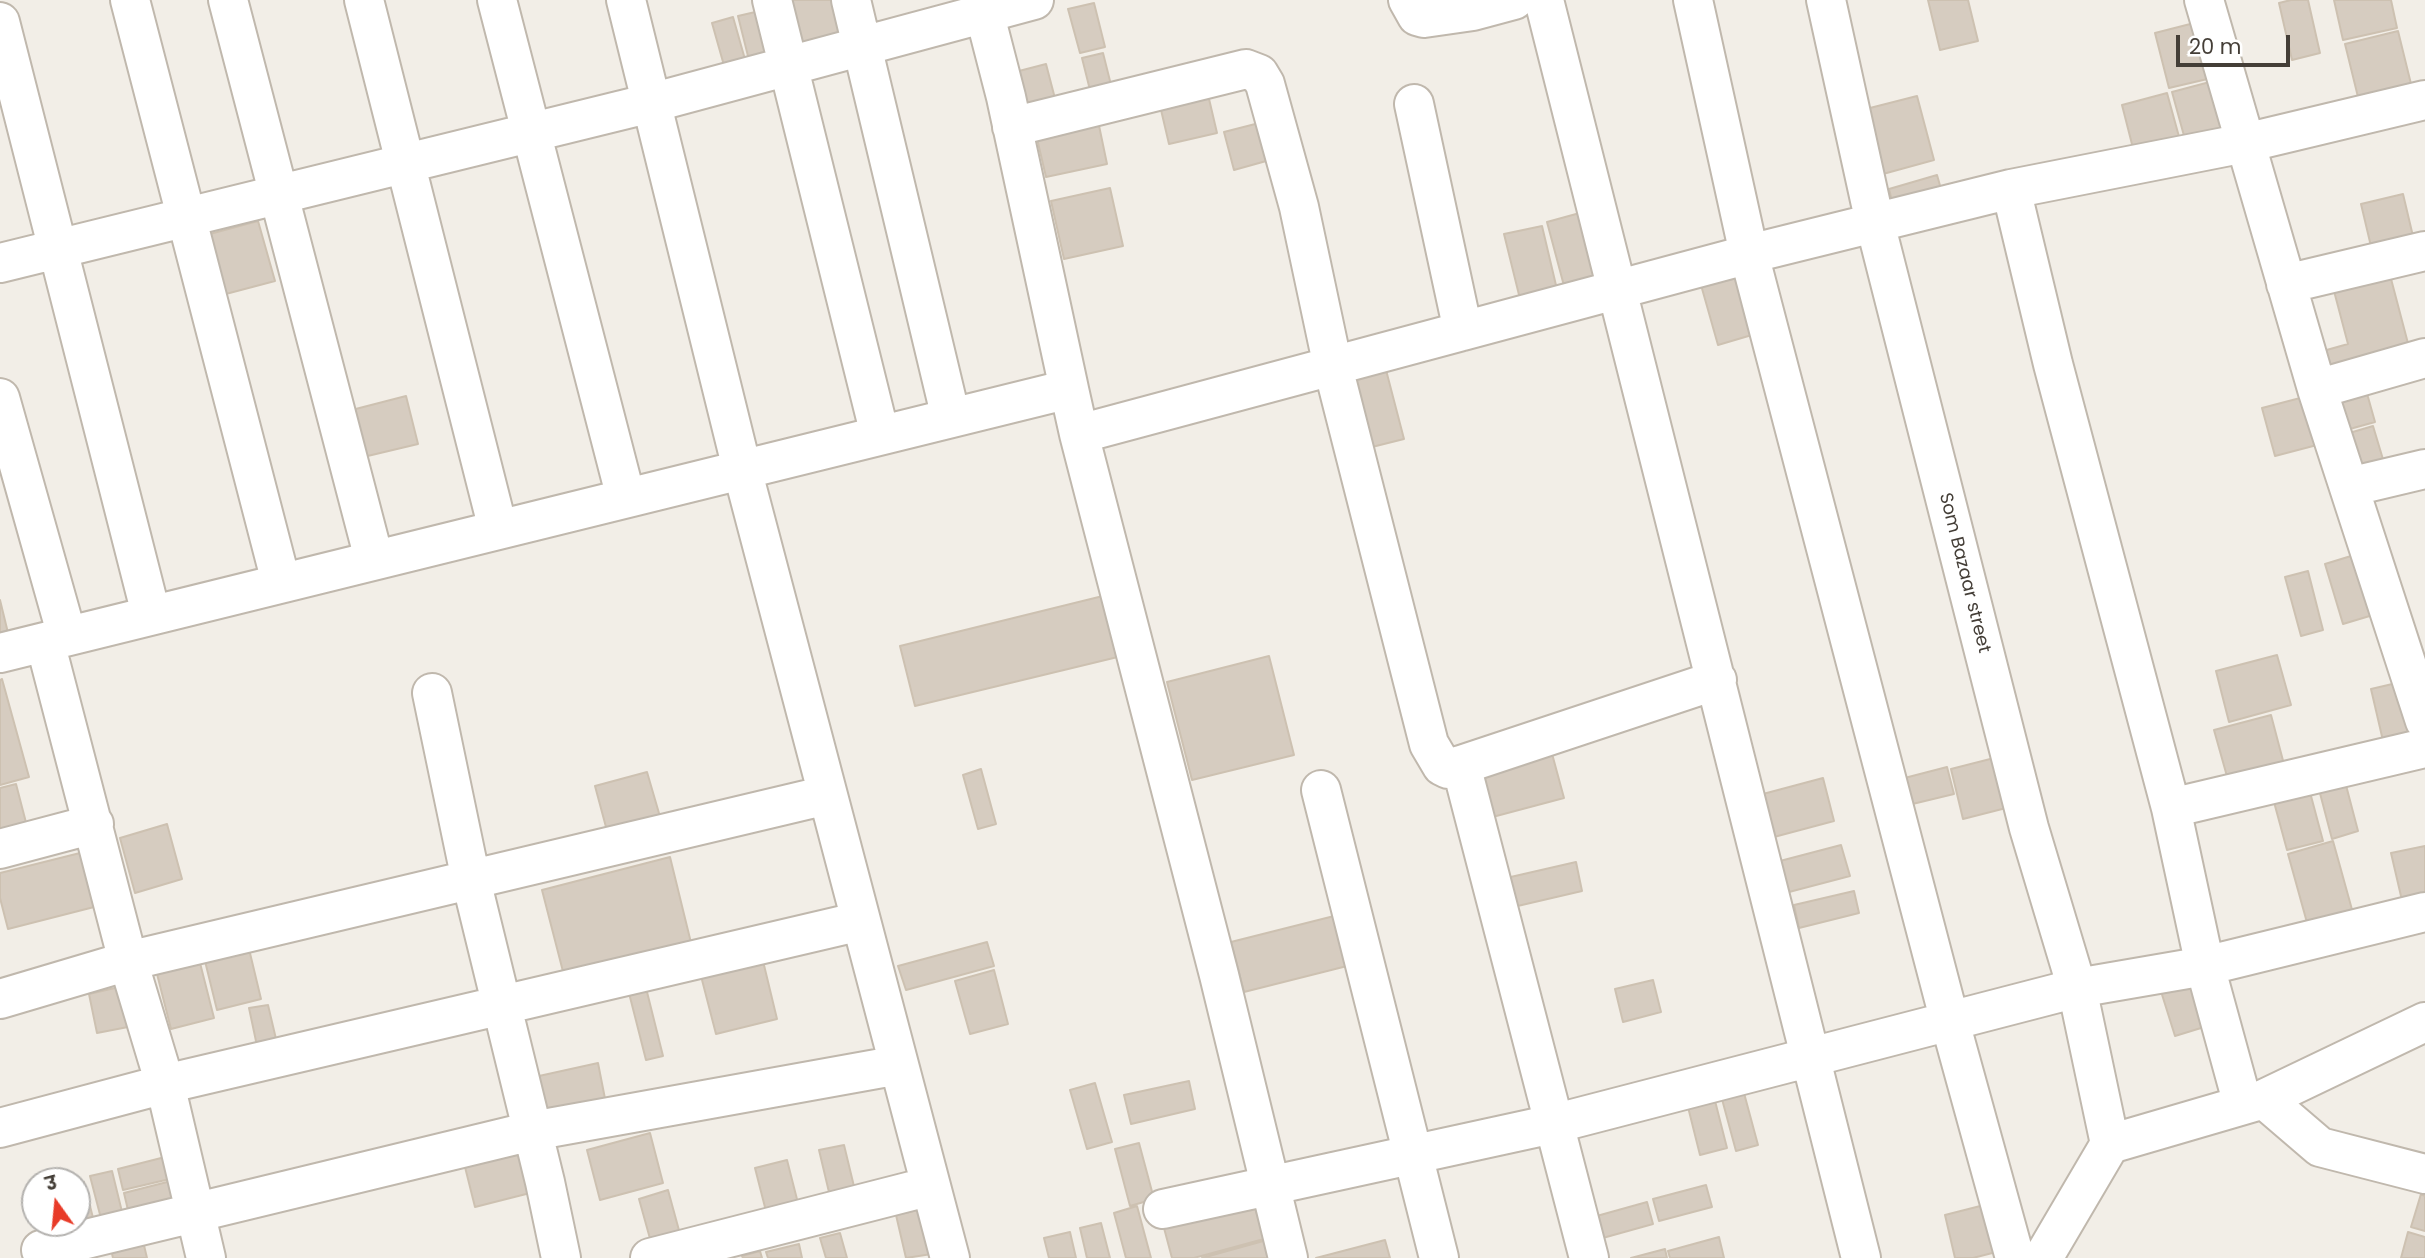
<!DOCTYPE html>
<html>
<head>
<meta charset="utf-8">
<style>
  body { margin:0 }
  #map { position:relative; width:2425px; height:1258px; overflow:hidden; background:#f2eee7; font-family:Poppins,"Noto Sans Devanagari",sans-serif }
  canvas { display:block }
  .north { position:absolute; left:21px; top:1167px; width:70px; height:70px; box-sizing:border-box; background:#fff; border:2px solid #b4b2af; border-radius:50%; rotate:345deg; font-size:19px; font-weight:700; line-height:28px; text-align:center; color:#443e37 }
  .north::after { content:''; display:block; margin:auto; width:24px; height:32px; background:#e83b28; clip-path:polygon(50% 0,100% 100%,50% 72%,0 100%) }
  .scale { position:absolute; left:2176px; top:35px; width:114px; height:32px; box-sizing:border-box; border:4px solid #443e37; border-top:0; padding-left:9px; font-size:21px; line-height:24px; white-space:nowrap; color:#443e37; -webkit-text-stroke:5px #fff; paint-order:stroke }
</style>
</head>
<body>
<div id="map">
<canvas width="2425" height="1258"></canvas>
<div class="north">उ</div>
<div class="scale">20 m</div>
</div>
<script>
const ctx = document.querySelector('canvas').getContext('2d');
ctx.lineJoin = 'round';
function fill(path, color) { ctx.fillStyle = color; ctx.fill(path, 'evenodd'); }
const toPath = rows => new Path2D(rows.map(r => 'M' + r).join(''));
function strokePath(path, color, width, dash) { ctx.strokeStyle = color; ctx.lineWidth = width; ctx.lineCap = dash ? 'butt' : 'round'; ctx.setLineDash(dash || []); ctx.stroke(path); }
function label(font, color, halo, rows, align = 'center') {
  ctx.font = font + ' Poppins,sans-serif'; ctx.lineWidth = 5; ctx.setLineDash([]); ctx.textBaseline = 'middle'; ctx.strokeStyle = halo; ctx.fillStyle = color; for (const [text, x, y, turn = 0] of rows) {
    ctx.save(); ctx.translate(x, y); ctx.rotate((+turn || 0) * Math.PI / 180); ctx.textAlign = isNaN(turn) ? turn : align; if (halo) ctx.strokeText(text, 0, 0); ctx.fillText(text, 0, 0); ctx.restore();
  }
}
const building = toPath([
  [782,0,847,0,857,39,796,54,782,0],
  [1928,0,1968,0,1978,41,1940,50,1928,0],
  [2291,0,2308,0,2320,53,2292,60,2279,3,2291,0],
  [2334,0,2391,0,2397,28,2343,40,2334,0],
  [1094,3,1105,47,1080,53,1068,9,1094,3],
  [764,10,777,61,751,68,738,16,764,10],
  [733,17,748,70,727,76,712,23,733,17],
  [2202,21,2216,77,2169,88,2155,33,2202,21],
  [2398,31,2412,88,2359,101,2345,44,2398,31],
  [1103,53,1114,97,1093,102,1082,58,1103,53],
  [1046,64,1058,110,1031,117,1019,71,1046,64],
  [2221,79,2235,130,2186,143,2172,92,2221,79],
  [1206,86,1217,133,1169,144,1158,97,1206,86],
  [2167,93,2181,144,2135,156,2122,105,2167,93],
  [1917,96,1934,160,1883,174,1866,109,1917,96],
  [1097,116,1107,164,1046,177,1035,130,1097,116],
  [1267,121,1277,158,1234,170,1224,132,1267,121],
  [1937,175,1945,203,1896,217,1889,189,1937,175],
  [1110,188,1123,246,1064,259,1051,201,1110,188],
  [2403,194,2416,249,2374,259,2361,204,2403,194],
  [1587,211,1607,287,1567,297,1547,222,1587,211],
  [258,221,275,281,222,295,206,235,258,221],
  [1542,226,1559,298,1522,307,1504,234,1542,226],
  [1745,272,1762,332,1718,345,1701,285,1745,272],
  [2390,275,2410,351,2329,373,2323,351,2348,344,2334,291,2390,275],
  [1386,370,1404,439,1364,449,1346,380,1386,370],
  [2366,390,2375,422,2339,432,2331,399,2366,390],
  [406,396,418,444,355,459,344,412,406,396],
  [2304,397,2317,445,2275,456,2262,408,2304,397],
  [2373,426,2385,466,2358,474,2346,434,2373,426],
  [2364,552,2383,612,2343,624,2325,564,2364,552],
  [2308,571,2323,630,2301,636,2285,577,2308,571],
  [1111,594,1126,655,915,706,900,646,1111,594],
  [0,600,9,637,0,639,0,600],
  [2277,655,2291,705,2229,722,2216,671,2277,655],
  [1269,656,1294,755,1192,780,1167,682,1269,656],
  [2,679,29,777,0,785,0,680,2,679],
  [2401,682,2414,738,2384,745,2371,689,2401,682],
  [2271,715,2286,772,2230,787,2214,730,2271,715],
  [1551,750,1564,798,1485,819,1472,772,1551,750],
  [2002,756,2014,806,1963,819,1951,769,2002,756],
  [1947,767,1954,794,1900,807,1893,781,1947,767],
  [981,769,996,824,978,829,963,775,981,769],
  [2342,770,2358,831,2332,839,2316,778,2342,770],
  [647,772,663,827,610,842,595,786,647,772],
  [1823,778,1834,821,1774,837,1763,794,1823,778],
  [2307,781,2323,841,2287,850,2271,791,2307,781],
  [16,784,30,838,0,846,0,788,16,784],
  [167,824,182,879,135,893,120,838,167,824],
  [2333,841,2356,924,2311,937,2288,854,2333,841],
  [1841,845,1850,876,1789,892,1780,861,1841,845],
  [2425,846,2425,904,2404,909,2391,853,2425,846],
  [84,852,98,906,8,929,0,898,0,873,84,852],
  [670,857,694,955,567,987,542,890,670,857],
  [1576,862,1582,891,1509,908,1502,879,1576,862],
  [1854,891,1859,913,1799,928,1794,905,1854,891],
  [1350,912,1363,962,1244,992,1231,942,1350,912],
  [987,942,994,966,906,990,898,966,987,942],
  [249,949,261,999,217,1010,205,961,249,949],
  [199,959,214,1018,171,1029,156,970,199,959],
  [763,961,777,1019,716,1034,701,976,763,961],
  [994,970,1008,1024,970,1034,955,981,994,970],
  [2199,973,2214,1024,2175,1036,2159,985,2199,973],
  [1653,980,1661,1012,1623,1022,1615,989,1653,980],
  [119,987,128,1027,97,1033,89,994,119,987],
  [646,988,663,1056,646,1060,629,993,646,988],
  [268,1005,280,1056,260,1060,249,1008,268,1005],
  [598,1063,608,1114,548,1126,539,1076,598,1063],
  [1189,1081,1195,1109,1131,1124,1124,1095,1189,1081],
  [1741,1082,1758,1145,1736,1151,1719,1088,1741,1082],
  [1095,1083,1112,1142,1087,1149,1070,1090,1095,1083],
  [1713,1093,1727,1148,1700,1155,1686,1099,1713,1093],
  [650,1133,663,1183,600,1200,587,1150,650,1133],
  [1139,1143,1154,1199,1130,1206,1115,1149,1139,1143],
  [527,1144,538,1191,475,1207,463,1159,527,1144],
  [844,1145,858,1203,833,1209,819,1150,844,1145],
  [169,1156,174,1178,123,1190,118,1169,169,1156],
  [787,1160,801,1215,769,1223,755,1168,787,1160],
  [112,1171,125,1224,104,1230,90,1176,112,1171],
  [175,1180,183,1210,131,1223,124,1193,175,1180],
  [84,1182,97,1234,67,1242,62,1223,77,1223,77,1183,84,1182],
  [1706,1185,1712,1207,1659,1221,1653,1199,1706,1185],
  [668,1190,683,1245,654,1253,639,1199,668,1190],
  [2421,1194,2425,1196,2425,1231,2411,1227,2421,1194],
  [1647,1202,1653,1224,1592,1241,1586,1219,1647,1202],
  [1992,1203,2004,1250,1973,1258,1955,1258,1945,1215,1992,1203],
  [1254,1204,1264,1239,1194,1258,1172,1258,1164,1228,1254,1204],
  [1137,1206,1151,1258,1126,1258,1114,1213,1137,1206],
  [927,1208,938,1253,906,1258,896,1215,927,1208],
  [1101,1223,1110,1258,1087,1258,1080,1228,1101,1223],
  [1070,1232,1076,1258,1049,1258,1044,1238,1070,1232],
  [2408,1232,2425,1237,2425,1258,2401,1258,2408,1232],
  [840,1233,847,1258,826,1258,820,1238,840,1233],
  [142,1237,147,1258,113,1258,110,1245,142,1237],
  [1719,1237,1724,1258,1670,1258,1668,1251,1719,1237],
  [1267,1240,1272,1258,1202,1258,1267,1240],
  [1385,1240,1390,1258,1316,1258,1385,1240],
  [799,1244,802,1258,768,1258,766,1252,799,1244],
  [1665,1249,1667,1258,1631,1258,1665,1249],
  [760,1251,762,1258,743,1258,742,1256,760,1251]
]);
fill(building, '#d6ccc0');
strokePath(building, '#cdc1b1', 2);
const street = toPath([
  [130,0,281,582],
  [228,0,374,559],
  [364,0,498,529],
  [497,0,626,498],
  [626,0,742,469,950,1258],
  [772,0,880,435],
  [851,0,951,418],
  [981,0,1006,97,1069,389],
  [1408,0,1417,16,1424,18,1473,11,1514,0],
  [1544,0,1861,1258],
  [1693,0,1749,254,1950,1022,2015,1258],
  [1826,0,1875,223,2029,828,2077,988,2110,1144],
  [2204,0,2317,389,2425,721],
  [0,22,151,614],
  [1414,104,1463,331],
  [1012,127,1246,69,1259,74,1265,84,1299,207,1333,367,1429,744,1442,766,1448,769,1461,765,1589,1258],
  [2011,189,2053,364,2171,808,2205,966,2243,1105],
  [0,263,651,103,1034,0],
  [2286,284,2425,251],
  [2317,389,2425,358],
  [0,398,67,636],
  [1079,434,1219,975,1288,1258],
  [2349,487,2425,469],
  [45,642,128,961,165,1084,206,1258],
  [0,653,1069,389,1079,434,1761,251,2011,189,2245,143,2425,100],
  [432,693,471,880,545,1182,561,1258],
  [1461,765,1717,680],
  [1321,790,1439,1258],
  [2171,808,2425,748],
  [0,849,94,824],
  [0,999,128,961,827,795],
  [2264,1099,2320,1147,2425,1174],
  [0,1128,165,1084,861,921],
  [2110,1144,2264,1099,2425,1022],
  [1163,1209,1553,1124,2077,988,2205,966,2425,912],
  [41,1250,532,1131,899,1065],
  [650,1258,931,1186],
  [2043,1258,2110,1144]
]);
strokePath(street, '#c0b8ad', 42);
strokePath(street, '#fff', 38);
label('18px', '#443e37', '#fff', [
  ["Som Bazaar street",1964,573,76]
]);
</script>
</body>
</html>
